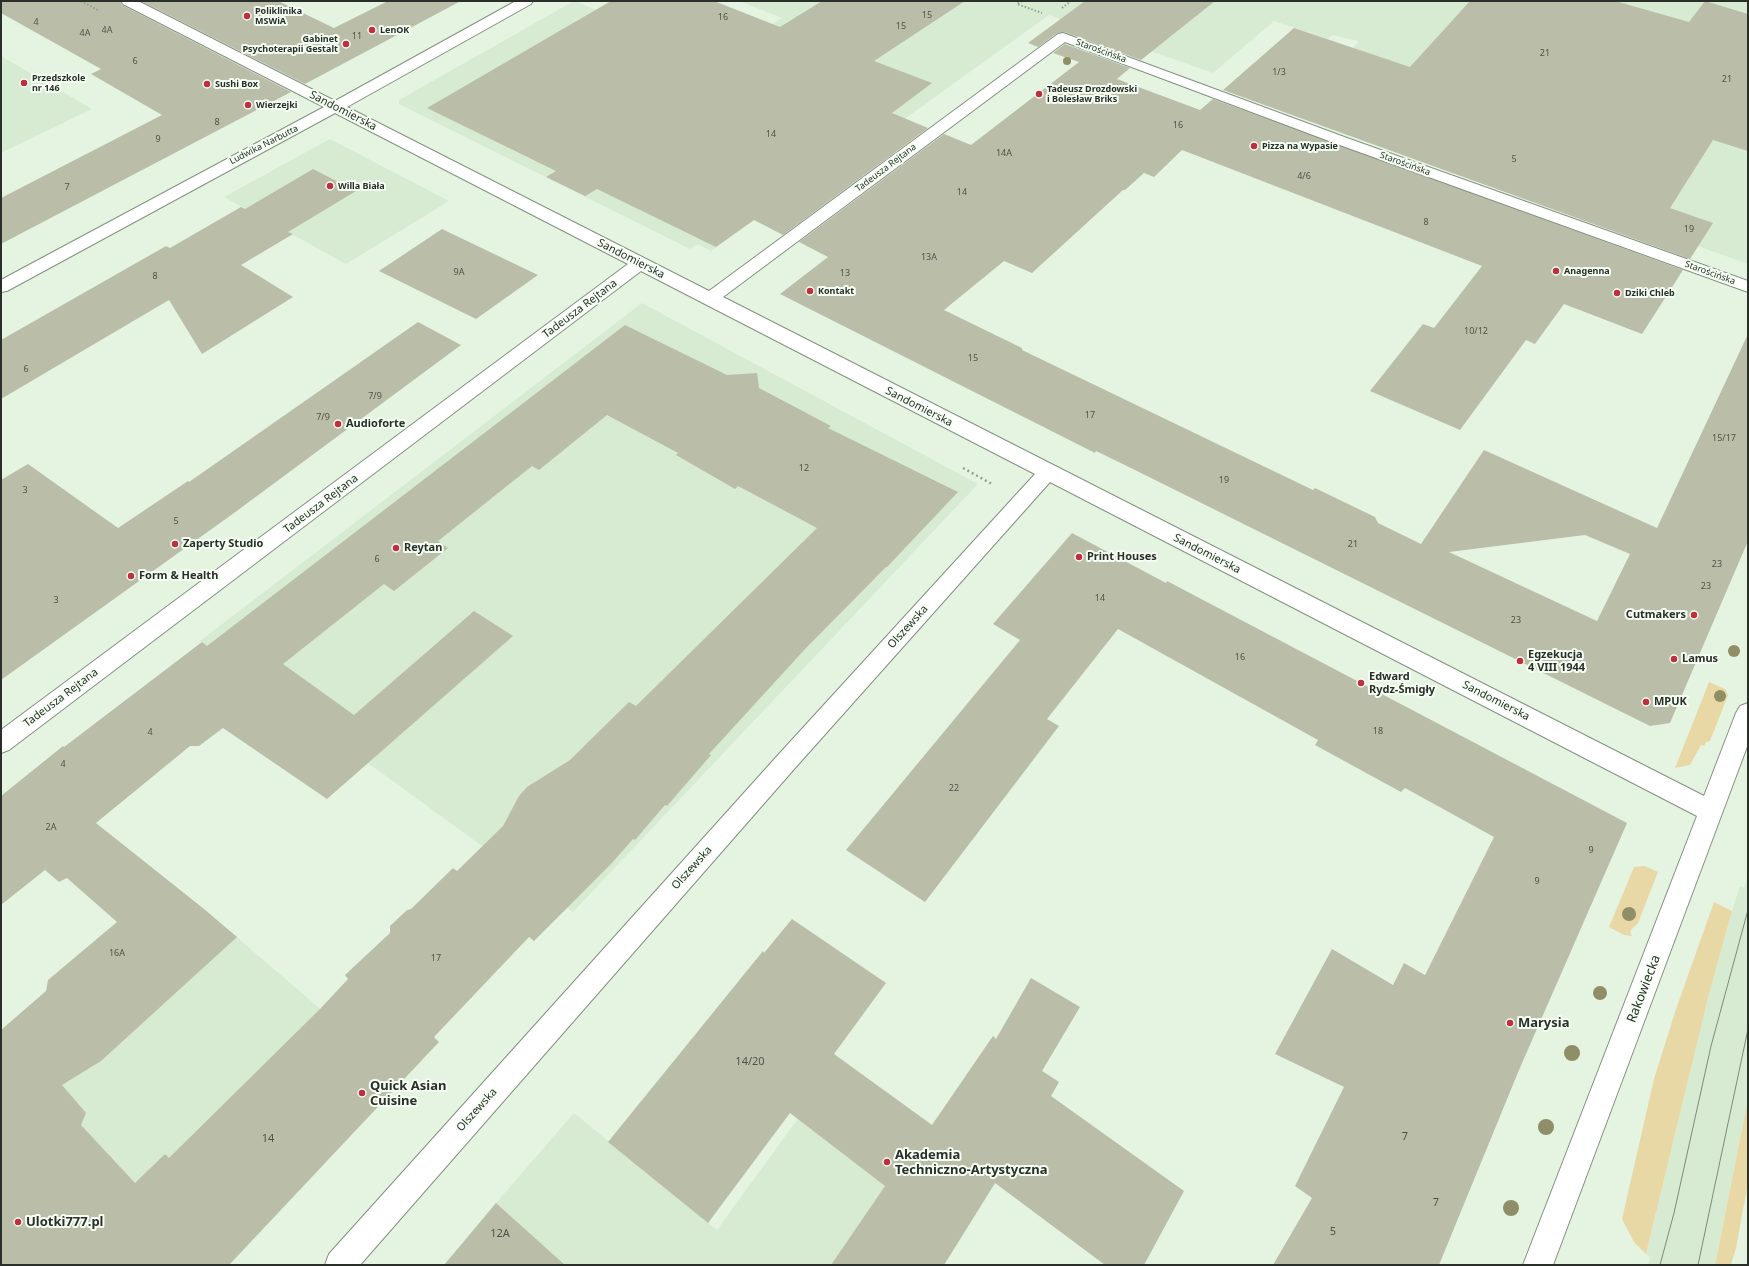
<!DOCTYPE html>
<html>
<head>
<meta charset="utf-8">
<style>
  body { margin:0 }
  #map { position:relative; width:1749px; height:1266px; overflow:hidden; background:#e4f4e1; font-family:"Noto Sans",sans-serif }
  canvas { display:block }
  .frame { position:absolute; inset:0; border:2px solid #2a3029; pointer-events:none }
</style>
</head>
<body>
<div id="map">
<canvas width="1749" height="1266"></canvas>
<div class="frame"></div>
</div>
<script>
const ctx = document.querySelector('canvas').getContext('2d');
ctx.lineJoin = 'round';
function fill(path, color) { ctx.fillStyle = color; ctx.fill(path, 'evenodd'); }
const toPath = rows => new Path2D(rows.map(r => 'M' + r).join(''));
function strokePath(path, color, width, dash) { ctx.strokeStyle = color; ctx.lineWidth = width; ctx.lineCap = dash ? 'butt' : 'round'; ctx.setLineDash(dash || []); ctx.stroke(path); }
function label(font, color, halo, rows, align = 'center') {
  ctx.font = font + ' "Noto Sans",sans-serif'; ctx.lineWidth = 4; ctx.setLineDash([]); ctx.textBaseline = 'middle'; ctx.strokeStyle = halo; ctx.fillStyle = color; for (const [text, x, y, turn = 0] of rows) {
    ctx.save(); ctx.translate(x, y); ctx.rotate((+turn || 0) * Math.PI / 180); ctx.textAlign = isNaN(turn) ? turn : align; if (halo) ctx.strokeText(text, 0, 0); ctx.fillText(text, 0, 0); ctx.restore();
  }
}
fill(toPath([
  [574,1,649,30,748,40,782,18,739,1,1748,1,1748,264,1332,115,1353,48,1359,41,1332,35,1328,39,1274,21,1213,73,1049,15,760,223,754,220,711,251,697,244,690,249,399,104,399,100],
  [1,56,92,109,1,153],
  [330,139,424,188,449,201,346,264,224,197],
  [642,303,978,484,573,912,200,641],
  [1748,874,1748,1099,1715,1265,1648,1265,1650,1258,1646,1254,1708,998,1732,911,1740,886,1744,888],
  [204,909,403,1080,229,1265,1,1086],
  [993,1036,1059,1082,944,1265,565,1265,496,1203,574,1113,717,1230,802,1113,841,1141,880,1087,932,1125]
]), '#d6ebd2');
fill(toPath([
  [1709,682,1725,689,1728,695,1710,741,1706,742,1704,746,1701,745,1690,765,1675,768],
  [1645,866,1658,872,1638,923,1630,931,1632,936,1624,935,1609,927,1634,867],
  [1714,902,1732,911,1708,998,1646,1254,1634,1242,1622,1219,1654,1079,1675,1012],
  [1748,1099,1748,1183,1736,1248,1731,1265,1715,1265]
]), '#e8d8a6');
fill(toPath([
  [1,1,120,1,122,5,291,92,1,244,1,198,162,115,91,74,101,69,1,13],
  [141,1,278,1,334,28,388,1,459,2,305,84],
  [611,1,714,1,780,27,822,1,965,1,874,61,932,83,892,113,928,128,783,235,754,220,716,247,597,189,585,196,546,177,556,171,427,108],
  [1085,1,1215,1,1141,60,1064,32,1057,33,1038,47,1028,43],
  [1470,1,1615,1,1689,22,1705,1,1748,14,1748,151,1713,140,1670,208,1713,223,1690,259,1223,90,1294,28,1410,67],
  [1065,44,1130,68,1117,79,1200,110,1213,99,1683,270,1642,334,1564,304,1535,344,1526,340,1460,430,1370,391,1423,324,1434,328,1482,266,1182,150,1154,177,1144,173,1125,190,1123,190,1032,273,1004,261,944,310,1022,348,1022,350,1313,490,1315,488,1375,517,1378,523,1421,544,1484,450,1657,528,1748,334,1748,541,1670,723,1650,726,1135,470,1096,451,1095,453,780,294,828,257,799,242,944,134,971,145,1079,62,1053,53],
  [1585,535,1630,554,1597,621,1449,552],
  [313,169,356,191,288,232,293,234,241,265,293,297,202,354,169,300,1,399,1,340,166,246,170,248,241,207,245,209],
  [442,229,538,275,476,319,379,271],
  [418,322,461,345,234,513,1,680,1,480,28,464,118,528,188,481,189,482],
  [625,325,727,375,757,373,759,388,831,426,828,428,958,492,887,567,886,567,806,648,709,754,711,755,667,806,665,805,635,840,633,839,611,864,534,941,529,937,434,1037,439,1042,229,1265,1,1265,1,1030,46,991,48,980,117,922,67,878,59,882,45,870,1,905,1,796,63,746,64,747,202,642,207,646],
  [607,415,678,453,676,455,735,489,738,486,817,528,636,706,629,702,570,760,527,787,519,796,503,826,457,871,453,868,411,909,407,910,390,926,390,933,345,975,348,979,321,1008,169,1158,165,1154,135,1183,81,1125,86,1113,62,1085,101,1061,237,937,204,909,96,823,190,746,199,746,223,728,327,799,513,636,474,611,354,715,283,664,384,584,394,591,448,548,438,541,532,466,539,470],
  [1072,533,1166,583,1167,581,1627,823,1519,1070,1439,1265,1273,1265,1312,1198,1295,1186,1344,1087,1275,1054,1332,949,1393,985,1404,963,1425,975,1494,837,1405,788,1401,792,1315,745,1318,740,1118,629,1047,719,1059,726,925,902,846,850,1020,640,993,624],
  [792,919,886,983,834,1054,932,1125,993,1036,996,1039,1031,978,1080,1007,1042,1071,1059,1082,1051,1096,1184,1191,1144,1265,1105,1265,995,1183,944,1265,831,1265,885,1186,790,1113,708,1223,608,1142,763,951,764,953],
  [496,1203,565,1265,444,1265]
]), '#babea9');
const minor = toPath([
  [121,1,138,1,335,101,516,1,533,1,531,4,347,107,709,291,1058,34,1063,33,1347,138,1748,281,1748,292,1337,144,1065,42,723,297,1704,796,1736,713,1740,706,1748,703,1748,744,1553,1265,1523,1265,1697,816,1050,482,795,768,360,1265,325,1265,329,1254,779,754,1035,474,641,271,9,750,1,753,1,730,628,264,335,113,7,291,1,292,1,280,324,107,123,4,121,1]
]);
strokePath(minor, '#839180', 2);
strokePath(toPath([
  [81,1,98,10],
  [1022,1,1017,4,1042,13],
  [1062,8,1071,1]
]), '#939f91', 2, [1.5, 2]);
strokePath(toPath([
  [963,468,992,484]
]), '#939f91', 2.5, [2, 3]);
fill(minor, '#fff');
strokePath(toPath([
  [1660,1265,1674,1213,1711,1046,1748,910],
  [1698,1265,1748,1029]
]), '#7f897d', 1);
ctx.fillStyle = '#8f8e67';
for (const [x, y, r] of [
  [1067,61,4],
  [1734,651,6],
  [1720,696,6],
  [1629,914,7],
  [1600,993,7],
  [1572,1053,8],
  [1546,1127,8],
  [1511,1208,8]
]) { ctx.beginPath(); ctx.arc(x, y, r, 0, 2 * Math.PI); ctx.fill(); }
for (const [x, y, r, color] of [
  [247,16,4,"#c02f3e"],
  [372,30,4,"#c02f3e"],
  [346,44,4,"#c02f3e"],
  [24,83,4,"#c02f3e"],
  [207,84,4,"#c02f3e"],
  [1039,94,4,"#c02f3e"],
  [248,105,4,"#c02f3e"],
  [1254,146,4,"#c02f3e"],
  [330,186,4,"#c02f3e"],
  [1556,271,4,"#c02f3e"],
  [810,291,4,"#c02f3e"],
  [1617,293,4,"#c02f3e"],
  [338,424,4,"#c02f3e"],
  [175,544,4,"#c02f3e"],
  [396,548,4,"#c02f3e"],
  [1079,557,4,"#c02f3e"],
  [131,576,4,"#c02f3e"],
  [1694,615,4,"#c02f3e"],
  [1674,659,4,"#c02f3e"],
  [1520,661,4,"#c02f3e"],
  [1361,683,4,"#c02f3e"],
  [1646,702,4,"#c02f3e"],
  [1510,1023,4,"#c02f3e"],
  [362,1093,4,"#c02f3e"],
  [887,1162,4,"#c02f3e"],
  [18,1222,4,"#c02f3e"]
]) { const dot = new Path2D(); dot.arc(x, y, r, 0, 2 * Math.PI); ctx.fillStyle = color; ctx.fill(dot); strokePath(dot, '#f5fff3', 1.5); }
label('bold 9px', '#2a3029', '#f5fff3', [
  ["Poliklinika",255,11],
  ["MSWiA",255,21],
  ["LenOK",380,30],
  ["Gabinet",338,39,"right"],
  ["Psychoterapii Gestalt",338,49,"right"],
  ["Przedszkole",32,78],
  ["nr 146",32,88],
  ["Sushi Box",215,84],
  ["Tadeusz Drozdowski",1047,89],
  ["i Bolesław Briks",1047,99],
  ["Wierzejki",256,105],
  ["Pizza na Wypasie",1262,146],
  ["Willa Biała",338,186],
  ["Anagenna",1564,271],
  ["Kontakt",818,291],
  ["Dziki Chleb",1625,293]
], 'left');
label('9px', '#4e5449', null, [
  ["15",927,15],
  ["16",723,17],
  ["4",36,22],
  ["15",901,26],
  ["4A",107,30],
  ["4A",85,33],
  ["11",357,36],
  ["21",1545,53],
  ["6",135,61],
  ["1/3",1279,72],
  ["21",1727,79],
  ["8",217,122],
  ["16",1178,125],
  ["14",771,134],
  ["9",158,139],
  ["14A",1004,153],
  ["5",1514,159],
  ["4/6",1304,176],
  ["7",67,187],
  ["14",962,192],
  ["8",1426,222],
  ["19",1689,229],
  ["13A",929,257],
  ["9A",459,272],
  ["13",845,273],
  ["8",155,276],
  ["10/12",1476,331],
  ["15",973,358],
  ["6",26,369],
  ["7/9",375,396],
  ["17",1090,415],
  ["7/9",323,417],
  ["15/17",1724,438],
  ["12",804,468],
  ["19",1224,480],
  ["3",25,490],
  ["5",176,521],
  ["21",1353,544],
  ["6",377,559],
  ["23",1717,564],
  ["23",1706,586],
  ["14",1100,598],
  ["3",56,600],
  ["23",1516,620],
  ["16",1240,657],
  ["18",1378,731],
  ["4",150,732],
  ["4",63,764],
  ["22",954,788],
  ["2A",51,827],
  ["9",1591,850],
  ["9",1537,881],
  ["16A",117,953],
  ["17",436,958]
]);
label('9px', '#2a3029', '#f5fff3', [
  ["Starościńska",1101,51,20],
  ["Ludwika Narbutta",264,145,-27],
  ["Starościńska",1405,164,20],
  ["Tadeusza Rejtana",886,168,-37],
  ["Starościńska",1710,273,20]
]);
label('11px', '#2a3029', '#f5fff3', [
  ["Sandomierska",343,111,27],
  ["Sandomierska",631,259,27],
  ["Tadeusza Rejtana",580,309,-37],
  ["Sandomierska",919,407,27],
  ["Tadeusza Rejtana",321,504,-37],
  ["Sandomierska",1207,554,27],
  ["Olszewska",908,627,-48],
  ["Tadeusza Rejtana",61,698,-37],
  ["Sandomierska",1496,701,27],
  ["Olszewska",692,868,-48],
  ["Olszewska",477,1110,-48]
]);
label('bold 11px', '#2a3029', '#f5fff3', [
  ["Audioforte",346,424],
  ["Zaperty Studio",183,544],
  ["Reytan",404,548],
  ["Print Houses",1087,557],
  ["Form & Health",139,576],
  ["Cutmakers",1686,615,"right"],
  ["Egzekucja",1528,655],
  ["4 VIII 1944",1528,668],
  ["Lamus",1682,659],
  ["Edward",1369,677],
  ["Rydz-Śmigły",1369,690],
  ["MPUK",1654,702]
], 'left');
label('11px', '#4e5449', null, [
  ["14/20",750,1062],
  ["7",1405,1137],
  ["14",268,1139],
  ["7",1436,1203],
  ["5",1333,1232],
  ["12A",500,1234]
]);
label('13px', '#2a3029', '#f5fff3', [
  ["Rakowiecka",1644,989,-69]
]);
label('bold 13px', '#2a3029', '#f5fff3', [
  ["Marysia",1518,1023],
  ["Quick Asian",370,1086],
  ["Cuisine",370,1101],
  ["Akademia",895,1155],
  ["Techniczno-Artystyczna",895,1170],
  ["Ulotki777.pl",26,1222]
], 'left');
</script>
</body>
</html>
